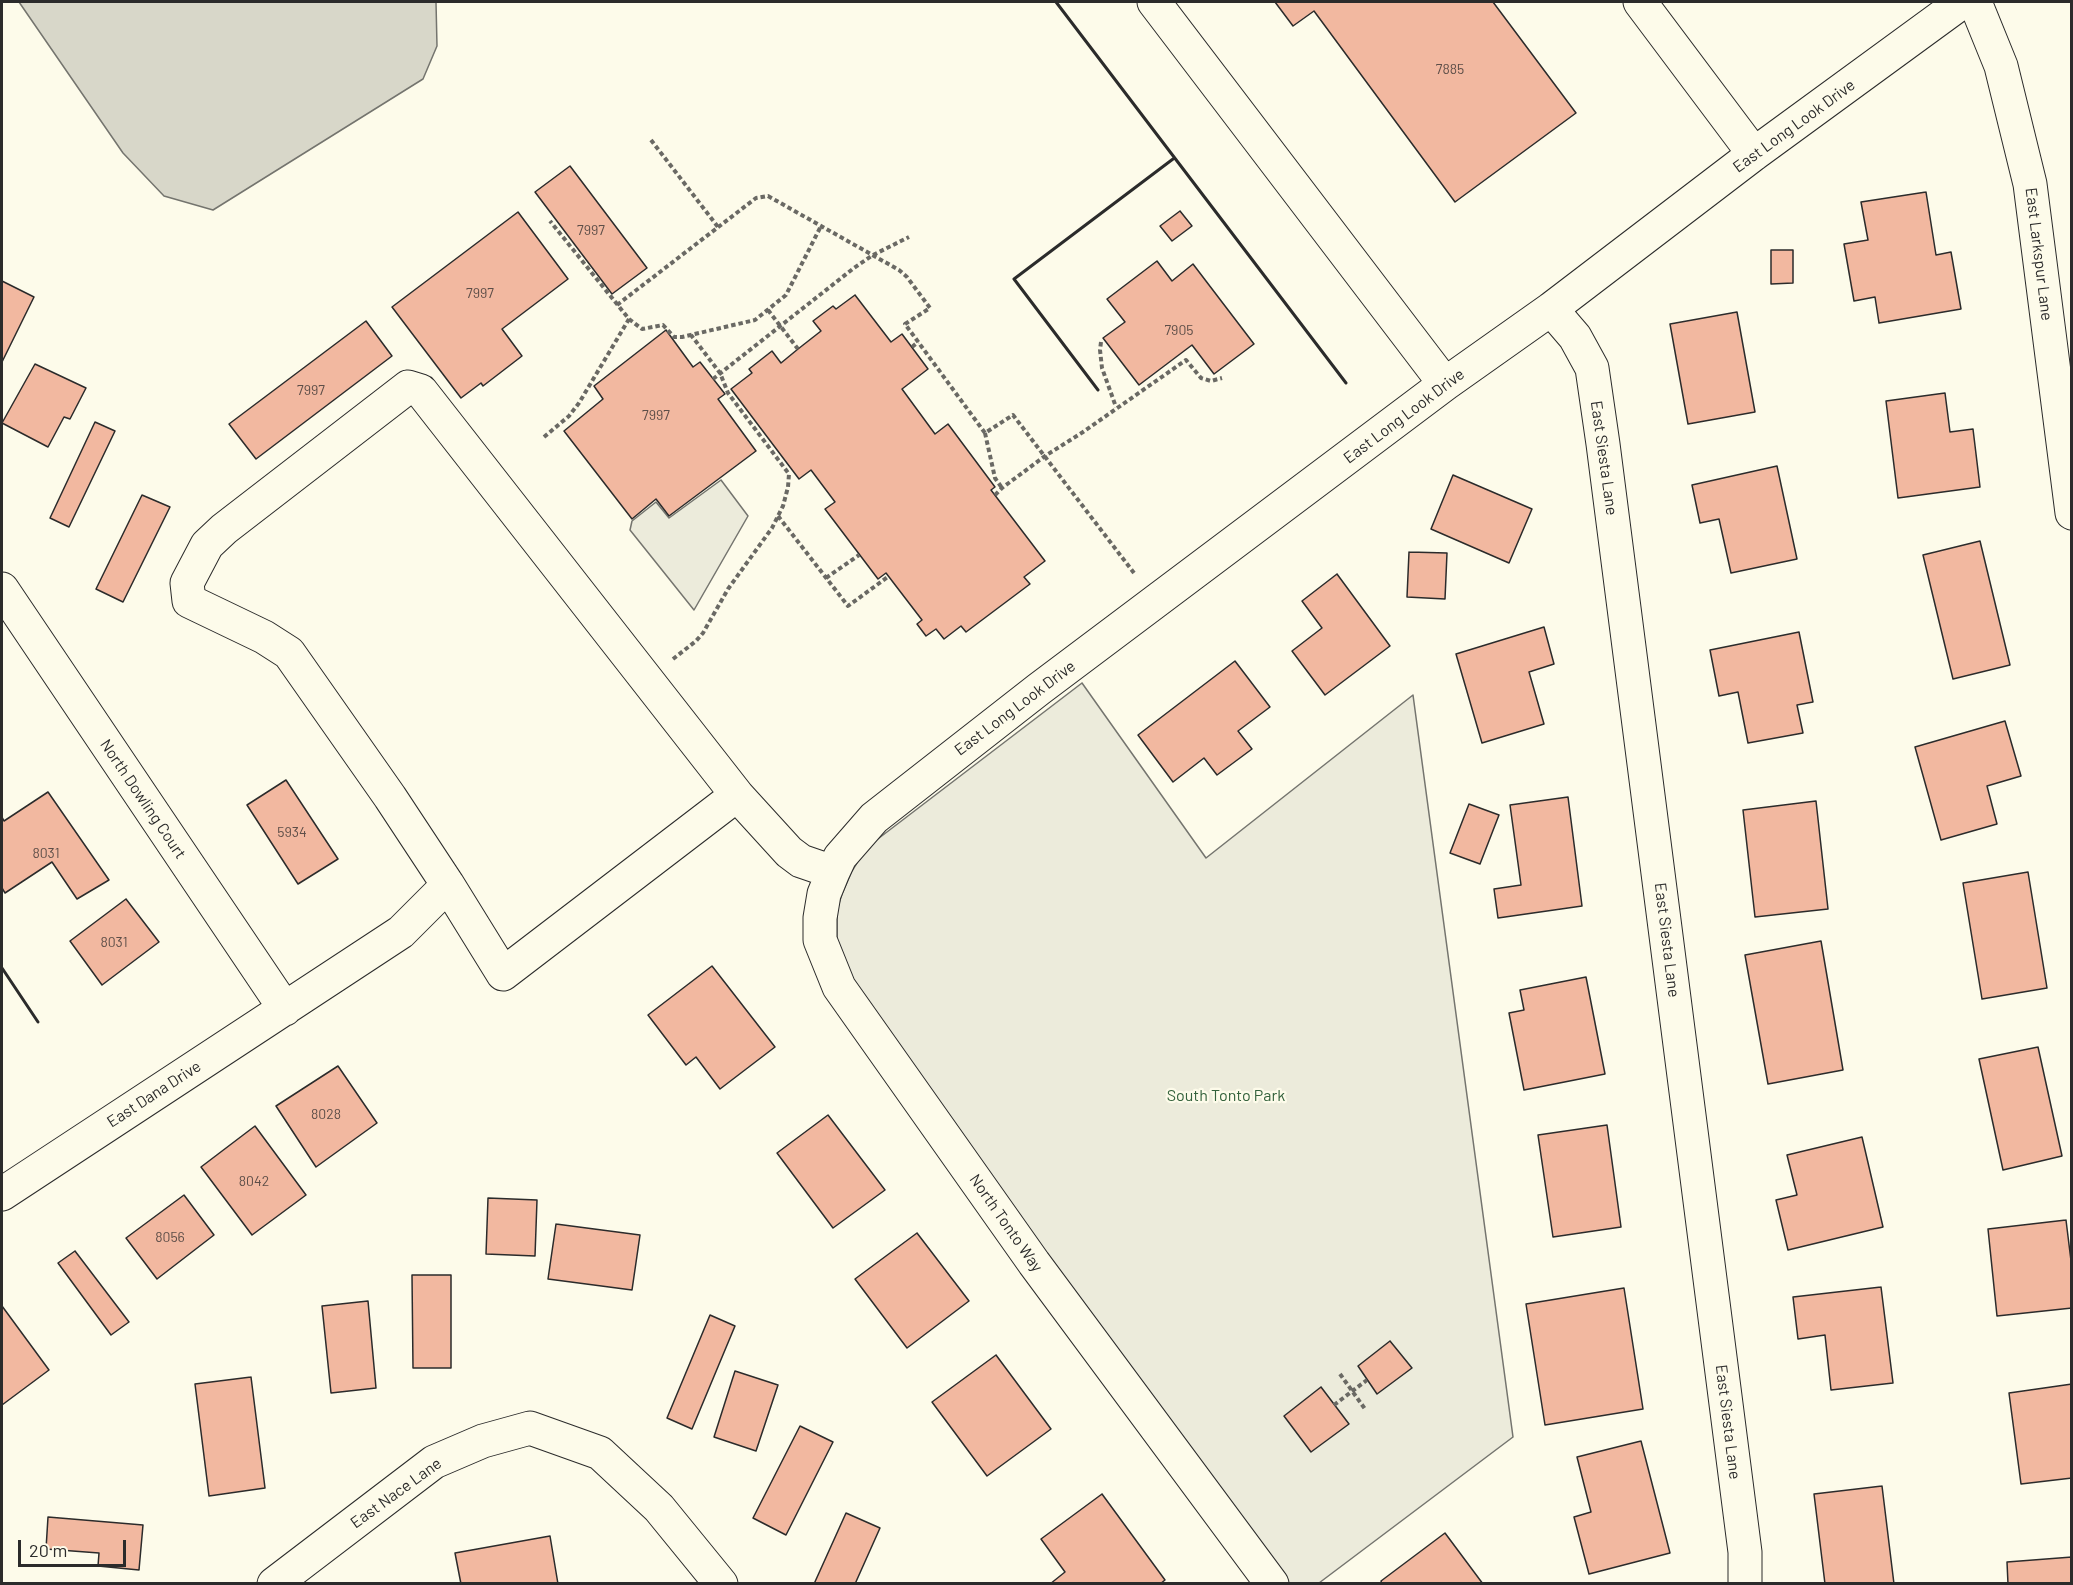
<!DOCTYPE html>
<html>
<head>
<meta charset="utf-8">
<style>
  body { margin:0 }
  #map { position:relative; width:2073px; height:1585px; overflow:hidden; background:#fdfbea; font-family:Barlow,sans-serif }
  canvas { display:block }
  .frame { position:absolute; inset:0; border:3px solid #2b2b2b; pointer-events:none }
  .scale { position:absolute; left:18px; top:1540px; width:108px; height:27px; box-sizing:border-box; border:3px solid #2b2b2b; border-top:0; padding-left:8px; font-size:18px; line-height:21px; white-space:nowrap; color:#2b2b2b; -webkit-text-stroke:4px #fdfbea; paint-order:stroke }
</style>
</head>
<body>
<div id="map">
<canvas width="2073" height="1585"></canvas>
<div class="frame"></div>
<div class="scale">20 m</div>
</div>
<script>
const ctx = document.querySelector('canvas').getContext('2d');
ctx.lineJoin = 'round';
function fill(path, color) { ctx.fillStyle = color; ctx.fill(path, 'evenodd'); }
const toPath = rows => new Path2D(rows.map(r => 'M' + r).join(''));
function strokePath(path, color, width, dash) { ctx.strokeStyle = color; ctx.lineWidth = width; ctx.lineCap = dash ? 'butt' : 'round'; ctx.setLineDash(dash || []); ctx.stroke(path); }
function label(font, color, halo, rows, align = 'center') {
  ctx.font = font + ' Barlow,sans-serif'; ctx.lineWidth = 4.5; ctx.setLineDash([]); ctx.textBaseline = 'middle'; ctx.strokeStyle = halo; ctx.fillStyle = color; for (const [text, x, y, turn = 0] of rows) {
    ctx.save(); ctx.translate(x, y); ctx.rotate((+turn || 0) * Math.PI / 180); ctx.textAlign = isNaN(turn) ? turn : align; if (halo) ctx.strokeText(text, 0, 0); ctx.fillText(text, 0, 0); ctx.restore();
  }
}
const green = toPath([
  [721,480,748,516,694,610,630,530,632,521,656,502,669,518,721,480],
  [1082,683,1206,858,1413,695,1513,1437,1319,1583,1279,1583,854,991,837,944,837,910,842,894,852,871,866,848,1082,683]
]);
fill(green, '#ecebdb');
strokePath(green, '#74746e', 1.5);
const water = toPath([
  [19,2,436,2,437,46,423,79,213,210,164,196,123,153,19,2]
]);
fill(water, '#d8d7c9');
strokePath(water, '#74746e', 1.5);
const building = toPath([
  [1275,2,1493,2,1576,113,1455,202,1314,11,1293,26,1275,2],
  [570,166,647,268,612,294,535,192,570,166],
  [1926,192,1936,255,1951,252,1961,309,1879,323,1875,297,1854,301,1844,244,1868,240,1861,202,1926,192],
  [1180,211,1192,226,1172,241,1160,226,1180,211],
  [518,212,568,279,502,329,522,356,483,386,481,383,461,398,392,307,518,212],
  [1771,250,1793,250,1793,283,1771,284,1771,250],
  [1157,261,1172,281,1193,264,1254,344,1214,374,1192,345,1139,385,1103,338,1125,322,1107,299,1157,261],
  [2,281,34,297,2,362,2,281],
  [855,295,891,342,902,334,928,369,902,389,935,434,948,424,995,487,991,490,1045,561,1024,577,1030,584,966,632,961,626,944,639,936,629,926,636,917,624,922,620,886,573,878,579,825,509,835,502,811,470,799,479,731,389,752,373,749,369,772,351,781,363,798,349,821,331,813,321,833,306,836,309,855,295],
  [1737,312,1755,412,1688,424,1670,324,1737,312],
  [366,321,392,356,256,459,229,424,366,321],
  [666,330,693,367,700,362,725,394,718,399,756,451,669,516,656,499,632,519,564,431,603,399,594,386,666,330],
  [35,364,86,388,70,419,64,417,48,447,2,423,35,364],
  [1945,393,1950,432,1973,429,1980,487,1898,498,1886,401,1945,393],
  [95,422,115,431,69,527,50,518,95,422],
  [1777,466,1797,559,1731,573,1719,519,1700,523,1692,485,1777,466],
  [1453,475,1532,509,1509,563,1431,529,1453,475],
  [142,495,170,507,123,602,96,589,142,495],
  [1980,541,2010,665,1953,679,1923,555,1980,541],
  [1409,552,1447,553,1445,599,1407,597,1409,552],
  [1337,574,1390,646,1325,695,1292,651,1322,628,1302,601,1337,574],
  [1544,627,1554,664,1529,672,1544,724,1482,743,1456,654,1544,627],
  [1799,632,1813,702,1797,705,1803,733,1748,743,1738,692,1719,696,1710,650,1799,632],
  [1235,661,1270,707,1238,731,1252,749,1217,775,1204,758,1173,782,1138,735,1235,661],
  [2005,721,2021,776,1987,786,1997,824,1941,840,1915,747,2005,721],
  [286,780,338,859,298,884,247,805,286,780],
  [48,792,109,880,77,899,52,862,5,893,2,888,2,817,4,821,48,792],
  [1568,797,1582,906,1498,918,1494,889,1521,885,1510,805,1568,797],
  [1816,801,1828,909,1755,917,1743,810,1816,801],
  [1469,804,1499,815,1480,864,1450,853,1469,804],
  [2028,872,2047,988,1982,999,1963,883,2028,872],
  [126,899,159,942,102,985,70,941,126,899],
  [1821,941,1843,1070,1768,1084,1745,955,1821,941],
  [712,966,775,1047,720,1089,696,1057,686,1065,648,1015,712,966],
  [1586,977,1605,1074,1524,1090,1509,1013,1524,1010,1520,990,1586,977],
  [2038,1047,2062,1156,2003,1170,1979,1059,2038,1047],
  [338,1066,377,1123,316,1167,276,1106,338,1066],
  [828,1115,885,1190,833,1228,777,1153,828,1115],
  [1607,1125,1621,1227,1553,1237,1538,1135,1607,1125],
  [255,1126,306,1195,252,1235,201,1167,255,1126],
  [1862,1137,1883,1227,1788,1250,1776,1200,1797,1195,1787,1155,1862,1137],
  [184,1195,214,1235,157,1279,126,1238,184,1195],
  [488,1198,537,1200,535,1256,486,1254,488,1198],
  [2066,1220,2072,1269,2072,1308,1997,1316,1988,1229,2066,1220],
  [556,1224,640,1235,632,1290,548,1279,556,1224],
  [917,1233,969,1301,907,1348,855,1279,917,1233],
  [75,1251,129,1322,111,1335,58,1263,75,1251],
  [412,1275,451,1275,451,1368,413,1368,412,1275],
  [1881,1287,1893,1383,1831,1390,1825,1335,1798,1339,1793,1297,1881,1287],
  [1624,1288,1643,1409,1545,1425,1526,1304,1624,1288],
  [368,1301,376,1388,331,1393,322,1306,368,1301],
  [2,1306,49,1370,2,1405,2,1306],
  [710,1315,735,1326,692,1429,667,1418,710,1315],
  [1390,1341,1412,1368,1377,1394,1358,1366,1390,1341],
  [996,1355,1051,1429,987,1476,932,1402,996,1355],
  [735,1371,778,1385,756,1451,714,1437,735,1371],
  [251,1377,265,1488,209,1496,195,1384,251,1377],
  [2072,1384,2072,1478,2021,1484,2009,1393,2072,1384],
  [1321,1387,1349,1424,1311,1452,1284,1416,1321,1387],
  [800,1426,833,1442,786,1535,753,1518,800,1426],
  [1641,1441,1670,1553,1589,1574,1574,1517,1591,1512,1577,1457,1641,1441],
  [1882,1486,1894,1584,1825,1584,1814,1494,1882,1486],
  [1102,1494,1165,1580,1160,1584,1050,1584,1065,1572,1041,1539,1102,1494],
  [846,1513,880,1528,855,1584,814,1584,846,1513],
  [48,1517,143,1525,139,1570,98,1566,99,1553,46,1549,48,1517],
  [1445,1533,1483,1584,1382,1584,1381,1581,1445,1533],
  [550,1536,558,1584,461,1584,455,1553,550,1536],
  [2072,1557,2072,1584,2008,1584,2007,1562,2072,1557]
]);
fill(building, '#f2b8a0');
strokePath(building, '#2b2b2b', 1.5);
const minor = toPath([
  [1154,2,1445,384],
  [1640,2,1754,154],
  [1975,2,2001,66,2030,184,2072,513],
  [1551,309,1575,337,1592,368,1603,444,1745,1552,1745,1584],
  [408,387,421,391,737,795,503,974,448,885,390,797,289,653,264,637,189,601,187,583,207,545,224,529,408,387],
  [2,589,285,1009],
  [737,795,789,852,801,861,833,872],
  [2,1194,401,932,448,885],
  [274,1584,434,1462,483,1441,530,1428,600,1453,659,1508,721,1584],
  [1272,1584,1034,1263,839,987,820,940,820,918,824,894,833,872,840,857,874,818,1039,689,1445,384,1551,309,1754,154,1962,2]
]);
strokePath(minor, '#2b2b2b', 35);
strokePath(toPath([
  [651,140,718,227],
  [617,305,756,198,768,196,899,270,907,277,930,308,905,324,985,433,1013,415,1134,573],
  [768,310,798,349],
  [629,319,642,329,663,325,674,337,682,337,755,320,786,295,821,226],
  [1101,342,1100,350,1102,368,1116,407],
  [912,347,918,342],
  [713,379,854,268,873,255,909,237],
  [985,433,995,478,1002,488],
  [544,437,569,416,579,403,629,319,550,221],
  [995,495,1002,488,1045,456,1083,432,1186,360,1201,378,1211,381,1222,378],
  [778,516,848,606,889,576],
  [826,578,859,555],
  [673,659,696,641,703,633,728,589,772,528,783,506,788,487,789,474,728,393,720,373,691,335],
  [1340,1374,1365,1409],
  [1334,1405,1367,1380]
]), '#6a6964', 4, [4.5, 3]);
strokePath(minor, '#fdfbea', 33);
strokePath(toPath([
  [1056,2,1346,383],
  [1098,390,1014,279,1173,159],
  [2,968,38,1022]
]), '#2b2b2b', 3);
label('14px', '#5d4e48', null, [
  ["7885",1450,69],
  ["7997",591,230],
  ["7997",480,293],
  ["7905",1179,330],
  ["7997",311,390],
  ["7997",656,415],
  ["5934",292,832],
  ["8031",46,853],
  ["8031",114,942],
  ["8028",326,1114],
  ["8042",254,1181],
  ["8056",170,1237]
]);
label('16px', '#2b2b2b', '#fdfbea', [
  ["East Long Look Drive",1794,126,-36],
  ["East Larkspur Lane",2039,254,83],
  ["East Long Look Drive",1404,416,-37],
  ["East Siesta Lane",1604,458,82],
  ["East Long Look Drive",1015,708,-37],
  ["North Dowling Court",143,799,56],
  ["East Siesta Lane",1667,940,83],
  ["East Dana Drive",154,1094,-33],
  ["North Tonto Way",1006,1223,55],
  ["East Siesta Lane",1728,1422,83],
  ["East Nace Lane",396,1493,-36]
]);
label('16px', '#34623c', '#fdfbea', [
  ["South Tonto Park",1226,1096]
]);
</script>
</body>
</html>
